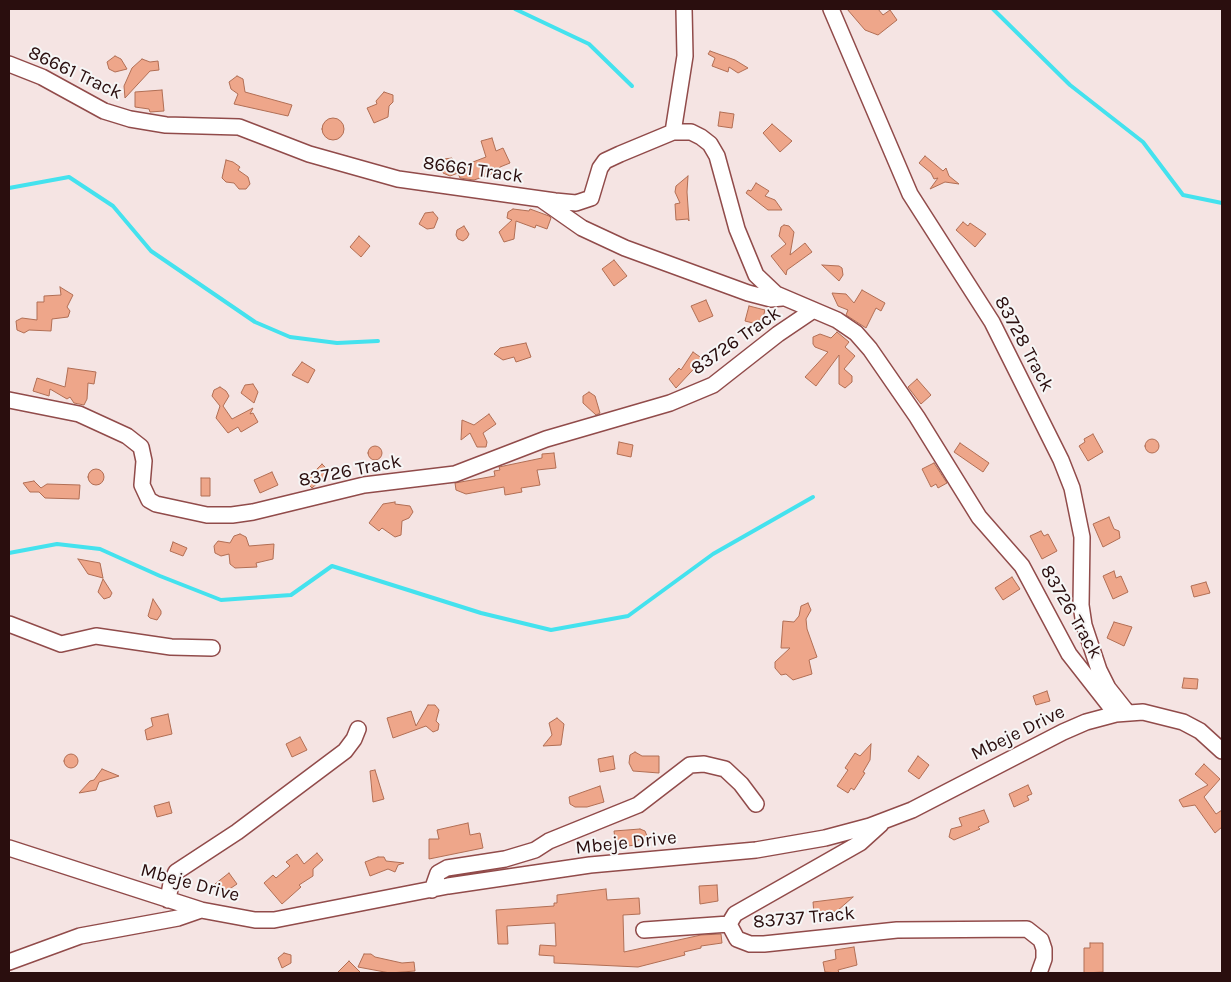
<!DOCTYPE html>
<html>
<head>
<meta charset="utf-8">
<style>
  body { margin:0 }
  #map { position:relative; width:1231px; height:982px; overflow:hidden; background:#f5e4e3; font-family:Karla,sans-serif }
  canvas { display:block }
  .frame { position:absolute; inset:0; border:10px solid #2a0e0e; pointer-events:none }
</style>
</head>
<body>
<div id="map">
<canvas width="1231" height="982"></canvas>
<div class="frame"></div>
</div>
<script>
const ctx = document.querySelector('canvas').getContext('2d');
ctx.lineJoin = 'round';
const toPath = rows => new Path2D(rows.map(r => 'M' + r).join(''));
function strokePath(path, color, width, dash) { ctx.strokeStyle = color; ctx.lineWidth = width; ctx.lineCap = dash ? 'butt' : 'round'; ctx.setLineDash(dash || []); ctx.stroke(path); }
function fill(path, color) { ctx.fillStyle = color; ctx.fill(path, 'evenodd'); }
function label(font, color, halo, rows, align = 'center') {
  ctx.font = font + ' Karla,sans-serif'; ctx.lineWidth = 4; ctx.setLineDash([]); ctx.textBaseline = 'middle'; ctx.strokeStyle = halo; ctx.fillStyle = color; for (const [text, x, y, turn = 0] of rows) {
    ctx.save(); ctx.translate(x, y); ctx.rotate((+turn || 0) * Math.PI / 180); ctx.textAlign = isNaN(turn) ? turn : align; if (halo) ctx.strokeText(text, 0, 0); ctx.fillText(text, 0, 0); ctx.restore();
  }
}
strokePath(toPath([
  [515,9,589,44,632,86],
  [993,9,1070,85,1143,142,1183,195,1222,203],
  [9,188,69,177,113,206,151,251,255,322,290,337,337,343,378,341],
  [9,553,57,544,100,549,160,576,221,600,291,595,332,566,481,613,551,630,628,616,713,554,813,497]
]), '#44e2ee', 4);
const building = toPath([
  [847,9,878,9,883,15,890,10,897,20,878,35,865,30,847,9],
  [710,51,735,60,748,68,738,73,729,67,728,72,712,66,715,58,708,54,710,51],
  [115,56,121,59,127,69,115,72,109,69,107,62,115,56],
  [142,59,150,62,158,61,159,70,150,71,125,98,124,86,132,68,142,59],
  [237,76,243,79,245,92,292,105,288,116,234,104,238,94,231,89,229,82,237,76],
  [162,90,164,111,150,112,149,109,135,107,135,92,162,90],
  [384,92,393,95,393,102,389,106,388,117,374,123,367,108,377,104,376,101,384,92],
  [720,112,734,114,732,128,718,126,720,112],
  '322 129a11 11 0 1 1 22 0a11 11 0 1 1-22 0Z',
  [772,124,792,141,780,152,763,133,772,124],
  [492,138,496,151,503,148,510,163,500,167,497,172,474,180,460,178,458,173,450,176,443,173,440,166,444,159,452,158,460,167,486,157,481,141,492,138],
  [925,156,943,171,946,168,949,176,959,184,945,182,930,189,938,178,934,179,931,173,919,163,925,156],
  [226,160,233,162,240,167,238,170,248,177,250,184,246,189,239,189,234,183,226,182,222,178,226,160],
  [688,176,687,192,689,221,688,219,676,220,675,204,680,203,675,192,676,186,688,176],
  [756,183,769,191,765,196,775,200,782,210,768,210,746,193,748,190,751,191,756,183],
  [513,209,529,211,530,209,549,216,551,218,547,229,536,225,535,228,516,221,514,239,504,242,499,232,512,220,507,218,508,212,513,209],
  [433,212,438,218,434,228,427,229,419,224,425,213,433,212],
  [963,222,968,226,970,223,986,234,975,247,956,230,963,222],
  [784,225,789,226,794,232,790,255,805,243,812,252,787,270,786,275,771,256,786,244,779,236,781,227,784,225],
  [464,226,469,234,467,238,463,241,458,239,456,235,457,230,464,226],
  [359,236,370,246,361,257,350,247,359,236],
  [614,260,627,276,614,286,602,269,614,260],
  [822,265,839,266,842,268,843,275,839,281,822,265],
  [60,287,73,295,67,307,70,311,68,317,52,319,51,331,29,330,24,333,17,330,16,321,22,318,37,320,37,302,44,302,44,296,61,295,60,287],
  [862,290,885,303,881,311,876,308,866,328,846,315,848,310,838,306,832,293,846,294,854,303,862,290],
  [706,300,713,316,699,322,691,306,706,300],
  [749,306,765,310,761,325,745,321,749,306],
  [837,332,849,342,845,347,855,356,844,369,852,376,852,382,845,388,839,384,839,355,816,386,805,377,828,352,815,347,813,344,813,337,820,334,831,338,837,332],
  [526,343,531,357,516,362,514,357,503,360,494,354,500,348,526,343],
  [693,352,703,359,676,388,669,379,679,368,681,370,693,352],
  [302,362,315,370,308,383,292,375,302,362],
  [68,368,96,372,94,384,88,383,87,399,84,405,74,403,70,397,67,399,50,389,49,396,33,391,37,378,65,387,68,368],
  [917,379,931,395,921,404,908,387,917,379],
  [253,384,258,392,254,403,241,393,245,385,253,384],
  [220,387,226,391,229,396,223,406,232,419,253,408,250,414,253,413,258,422,241,432,238,427,228,433,216,418,220,406,212,396,214,390,220,387],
  [589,392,595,396,600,413,596,415,583,403,583,396,589,392],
  [489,414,496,424,483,433,487,442,486,447,477,447,470,433,461,440,462,420,474,425,489,414],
  [1093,434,1103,452,1088,461,1079,446,1085,442,1084,439,1093,434],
  '1145 446a7 7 0 1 1 14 0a7 7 0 1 1-14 0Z',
  [619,442,633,445,631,457,617,454,619,442],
  [960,443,989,463,983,472,954,452,960,443],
  '368 453a7 7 0 1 1 14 0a7 7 0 1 1-14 0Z',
  [554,453,556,468,537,470,540,485,521,488,522,492,505,495,504,487,466,494,456,490,455,483,495,476,494,471,500,470,499,467,542,458,542,454,554,453],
  [934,463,947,483,938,488,936,484,931,487,922,469,934,463],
  [322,464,330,472,312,488,305,481,322,464],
  '88 477a8 8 0 1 1 16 0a8 8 0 1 1-16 0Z',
  [272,472,278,485,260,493,254,480,272,472],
  [201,478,210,478,210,496,201,496,201,478],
  [34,481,41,488,47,484,80,485,79,499,45,498,39,492,30,492,23,483,34,481],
  [395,502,395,504,410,506,413,512,409,518,402,521,401,535,395,537,382,528,379,531,369,523,383,504,395,502],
  [1109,517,1114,529,1119,531,1120,538,1103,547,1093,524,1109,517],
  [1041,531,1044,536,1048,534,1057,551,1042,559,1030,536,1041,531],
  [240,534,246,537,249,546,274,544,273,559,256,563,257,567,235,568,230,564,229,554,221,556,215,553,214,546,218,541,230,543,234,536,240,534],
  [173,542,187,548,183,556,170,551,173,542],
  [78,559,100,563,103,578,88,574,78,559],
  [1114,571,1116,578,1121,576,1128,592,1113,599,1103,576,1114,571],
  [1012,577,1020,589,1003,600,995,588,1012,577],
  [103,579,112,593,110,597,104,599,98,592,103,579],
  [1206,582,1210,593,1194,597,1191,586,1206,582],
  [153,599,161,611,161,614,157,620,150,618,148,616,153,599],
  [808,603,811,610,806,619,807,629,817,657,809,660,812,674,793,680,786,674,781,675,775,668,775,662,790,648,781,648,783,621,794,622,799,616,801,606,808,603],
  [1114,622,1132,627,1124,646,1107,638,1114,622],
  [1184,678,1198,679,1197,689,1182,688,1184,678],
  [1047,691,1050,701,1036,705,1033,696,1047,691],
  [428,705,435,705,439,710,436,721,439,724,438,730,433,732,426,726,393,738,387,718,411,711,416,726,428,705],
  [168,714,172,734,147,740,145,730,153,726,151,718,168,714],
  [557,718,564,724,561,745,543,746,552,735,549,723,557,718],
  [300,737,307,750,292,757,286,744,300,737],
  [871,744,870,760,863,772,865,773,854,790,851,788,848,793,837,786,848,770,845,768,855,753,860,756,871,744],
  [635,752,642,756,659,756,659,773,633,771,629,763,630,755,635,752],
  '64 761a7 7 0 1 1 14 0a7 7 0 1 1-14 0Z',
  [613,756,615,769,600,772,598,759,613,756],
  [918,756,929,765,919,779,908,771,918,756],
  [1204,764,1220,779,1204,797,1216,814,1222,810,1222,827,1215,833,1195,805,1183,807,1179,800,1208,785,1195,774,1204,764],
  [102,769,119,776,99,782,96,790,79,793,90,781,94,780,102,769],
  [375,770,384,799,373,802,370,771,375,770],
  [1028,785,1032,794,1027,796,1029,800,1014,807,1009,794,1028,785],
  [600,786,604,802,587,807,575,807,570,804,569,797,600,786],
  [169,802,172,813,157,817,154,806,169,802],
  [984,810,989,822,978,827,980,829,954,840,949,837,951,829,962,826,959,818,984,810],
  [468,823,470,835,480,833,483,848,429,859,429,839,439,839,437,830,468,823],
  [640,829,645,831,647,836,637,841,637,845,616,847,614,831,640,829],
  [317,853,323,860,313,869,313,876,299,885,301,887,282,904,264,883,273,875,276,878,290,866,286,862,297,854,304,864,317,853],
  [378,857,384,857,386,861,404,863,398,865,395,872,388,869,370,876,365,862,378,857],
  [229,873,237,884,222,894,215,884,229,873],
  [717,885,718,901,700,904,699,886,717,885],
  [606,889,607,900,639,898,640,914,623,915,624,952,701,935,721,934,722,943,701,946,701,948,684,952,685,955,638,967,554,963,554,956,539,955,540,945,556,946,555,923,507,926,508,944,498,944,496,910,554,906,554,903,557,903,557,895,606,889],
  [853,897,837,911,814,914,813,902,853,897],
  [1090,943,1103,943,1103,972,1084,973,1084,948,1090,948,1090,943],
  [854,947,857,965,838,970,839,973,825,972,823,962,836,959,835,950,854,947],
  [284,953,291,955,291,963,282,968,278,958,284,953],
  [364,954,371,954,375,957,402,963,414,962,415,971,390,973,358,967,364,954],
  [349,961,361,973,337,973,349,961]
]);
fill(building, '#eea68a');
strokePath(building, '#b16e54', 1);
const minor = toPath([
  [831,9,910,194,992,322,1061,460,1072,488,1082,537,1081,605,1084,625,1099,670,1108,688,1127,712],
  [9,64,42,77,104,111,130,119,166,125,239,127,309,154,398,179,555,201,576,203,591,198,600,168,605,161,620,154,673,132,691,132,701,137,710,144,717,156,737,229,756,275,776,294,837,320,856,333,870,349,917,417,979,517,1022,566,1069,654,1116,714],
  [673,132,685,56,684,9],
  [542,200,582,228,625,248,748,293,771,299,782,298],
  [9,400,79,414,127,436,141,447,144,461,142,485,149,500,156,504,207,515,232,515,253,512,364,485,455,474,546,439,670,403,713,385,778,334,812,311],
  [9,624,61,644,96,636,171,647,212,648],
  [881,824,860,843,735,914,729,924,737,939,750,944,764,944,897,930,1027,929,1041,940,1044,949,1044,959,1039,973],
  [9,848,201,910,255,920,274,920,448,886,590,865,756,850,825,838,870,826,912,810,1063,732,1086,722,1116,714,1143,712,1183,722,1200,731,1222,751],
  [432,890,438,873,447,868,505,859,535,850,549,841,638,805,690,765,704,764,725,769,741,784,756,804],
  [168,900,171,883,176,872,237,832,345,751,354,739,358,729],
  [644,930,729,924],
  [9,962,80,936,178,918,201,910]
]);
strokePath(minor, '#914b4a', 18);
strokePath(minor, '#fff', 15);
label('19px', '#2a0e0e', '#f6f6f6', [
  ["86661 Track",75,73,25],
  ["86661 Track",473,170,8],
  ["83726 Track",736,341,-35],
  ["83728 Track",1024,344,62],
  ["83726 Track",350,471,-11],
  ["83726 Track",1071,612,60],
  ["Mbeje Drive",1018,733,-26],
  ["Mbeje Drive",626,843,-6],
  ["Mbeje Drive",190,883,15],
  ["83737 Track",804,918,-5]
]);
</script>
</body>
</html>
